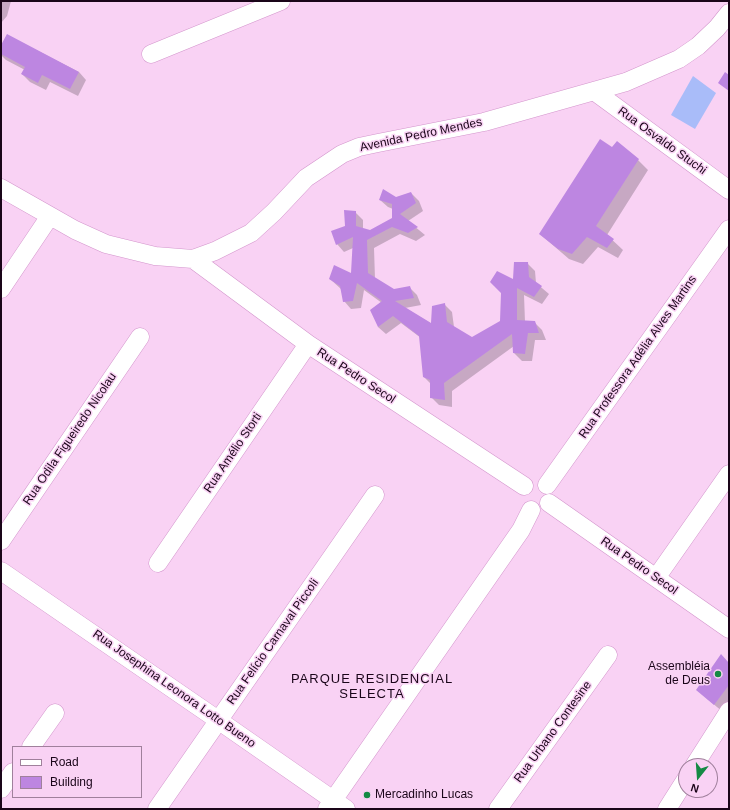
<!DOCTYPE html>
<html>
<head>
<meta charset="utf-8">
<style>
  body { margin:0 }
  #map { position:relative; width:730px; height:810px; overflow:hidden; background:#f9d2f4; font-family:Arial,sans-serif }
  canvas { display:block }
  .frame { position:absolute; inset:0; border:2px solid #1a0519; pointer-events:none }
  .legend { position:absolute; left:12px; top:746px; width:130px; height:52px; box-sizing:border-box; background:#f9d2f4; border:1px solid #a0809c; margin:0; padding:5px 7px; list-style:none; font-size:12px; color:#1a0519 }
  .legend li { display:flex; align-items:center; gap:8px; height:20px }
  .legend b { width:20px; border:1px solid #a0809c }
  .north { position:absolute; left:678px; top:758px; width:40px; height:40px; box-sizing:border-box; background:#f9d2f4; border:1px solid #a0809c; border-radius:50%; rotate:197deg; font-size:11px; font-weight:700; line-height:16px; text-align:center; color:#1a0519 }
  .north::after { content:''; display:block; margin:auto; width:14px; height:18px; background:#148a44; clip-path:polygon(50% 0,100% 100%,50% 72%,0 100%) }
</style>
</head>
<body>
<div id="map">
<canvas width="730" height="810"></canvas>
<div class="frame"></div>
<ul class="legend">
<li><b style="height:5px;background:#fff"></b>Road</li>
<li><b style="height:11px;background:#bd86e1"></b>Building</li>
</ul>
<div class="north">N</div>
</div>
<script>
const ctx = document.querySelector('canvas').getContext('2d');
ctx.lineJoin = 'round';
function fill(path, color) { ctx.fillStyle = color; ctx.fill(path, 'evenodd'); }
const toPath = rows => new Path2D(rows.map(r => 'M' + r).join(''));
function strokePath(path, color, width, dash) { ctx.strokeStyle = color; ctx.lineWidth = width; ctx.lineCap = dash ? 'butt' : 'round'; ctx.setLineDash(dash || []); ctx.stroke(path); }
function label(font, color, halo, rows, align = 'center') {
  ctx.font = font + ' Arial,sans-serif'; ctx.lineWidth = 3; ctx.setLineDash([]); ctx.textBaseline = 'middle'; ctx.strokeStyle = halo; ctx.fillStyle = color; for (const [text, x, y, turn = 0] of rows) {
    ctx.save(); ctx.translate(x, y); ctx.rotate((+turn || 0) * Math.PI / 180); ctx.textAlign = isNaN(turn) ? turn : align; if (halo) ctx.strokeText(text, 0, 0); ctx.fillText(text, 0, 0); ctx.restore();
  }
}
fill(toPath([
  [693,76,716,93,695,129,671,115]
]), '#a9bcf9');
fill(toPath([
  [1,1,11,1,7,16,1,23],
  [7,35,79,72,86,80,78,96,50,82,46,90,30,82,22,74,25,70,6,60,1,55,1,47],
  [612,148,638,160,648,170,607,235,623,250,618,258,598,247,583,264,569,259,540,234],
  [411,193,419,201,423,211,408,221,425,235,416,241,400,234,374,248,375,279,394,290,409,287,417,295,421,305,405,308,432,324,444,304,452,312,454,327,472,338,501,322,514,280,527,263,535,271,536,283,549,294,542,304,524,295,525,322,534,322,542,330,546,340,535,340,532,361,522,361,514,353,514,346,452,391,452,407,439,405,431,397,431,384,424,377,421,338,401,323,386,334,378,327,382,303,364,290,361,308,351,309,344,301,341,289,330,279,352,275,353,248,344,252,337,244,355,212,363,220,363,229,370,231,393,219,393,209,388,207,380,200,396,198],
  [729,663,729,703,723,712,705,697]
]), '#0003');
fill(toPath([
  [7,34,79,72,70,89,42,75,38,83,21,74,25,67,1,54,1,45],
  [725,72,729,75,729,91,718,83],
  [600,139,612,147,617,141,639,159,596,226,614,239,607,248,587,237,572,254,558,249,539,234],
  [383,189,396,197,411,192,416,203,400,214,418,227,408,233,392,227,367,240,368,273,394,289,410,286,414,298,395,301,431,323,432,306,445,303,447,322,472,337,500,321,501,293,490,282,497,271,513,279,514,262,528,262,529,277,542,286,534,297,517,288,517,320,535,321,539,333,528,333,525,354,513,353,512,334,444,383,445,400,430,398,430,380,423,377,419,336,393,316,378,327,370,310,382,301,357,283,353,301,343,302,340,286,329,279,334,265,351,273,353,237,336,245,331,231,345,226,344,210,356,211,356,226,370,230,392,218,392,204,379,200],
  [721,654,729,663,729,685,714,705,696,690]
]), '#bd86e1');
const minor = toPath([
  [151,54,281,1],
  [594,91,729,190],
  [1,188,75,230,106,244,155,256,193,259,215,251,251,233,274,212,306,178,342,154,359,147,378,143,484,122,626,82,679,59,698,46,717,28,729,13],
  [193,259,308,344,524,486],
  [1,289,50,216],
  [547,485,729,229],
  [549,503,729,629],
  [1,541,140,337],
  [158,563,308,344],
  [1,571,218,720,346,809],
  [656,578,729,474],
  [31,747,55,713],
  [694,766,729,711],
  [1,789,13,772],
  [157,809,375,495],
  [327,809,521,530,531,510],
  [498,809,608,655],
  [667,809,686,779]
]);
strokePath(minor, '#d395cc', 19);
strokePath(minor, '#fff', 18);
for (const [x, y, r, color] of [
  [718,674,4,"#148a44"],
  [367,795,4,"#148a44"]
]) { const dot = new Path2D(); dot.arc(x, y, r, 0, 2 * Math.PI); ctx.fillStyle = color; ctx.fill(dot); strokePath(dot, '#f9d2f4', 1.5); }
label('12px', '#1a0519', '#f9d2f4', [
  ["Avenida Pedro Mendes",421,135,-12],
  ["Rua Osvaldo Stuchi",662,141,36],
  ["Rua Professora Adélia Alves Martins",638,357,-55],
  ["Rua Pedro Secol",356,376,33],
  ["Rua Odila Figueiredo Nicolau",70,439,-56],
  ["Rua Amélio Storti",233,453,-56],
  ["Rua Pedro Secol",639,566,35],
  ["Rua Felício Carnaval Piccoli",273,642,-55],
  ["Rua Josephina Leonora Lotto Bueno",174,689,35],
  ["Rua Urbano Contesine",553,732,-54]
]);
label('12px', '#1a0519', '#f9d2f4', [
  ["Assembléia",710,667],
  ["de Deus",710,681],
  ["Mercadinho Lucas",375,795,"left"]
], 'right');
ctx.letterSpacing = '1px';
label('13px', '#1a0519', '#f9d2f4', [
  ["PARQUE RESIDENCIAL",372,679],
  ["SELECTA",372,694]
]);
ctx.letterSpacing = '0px';
</script>
</body>
</html>
